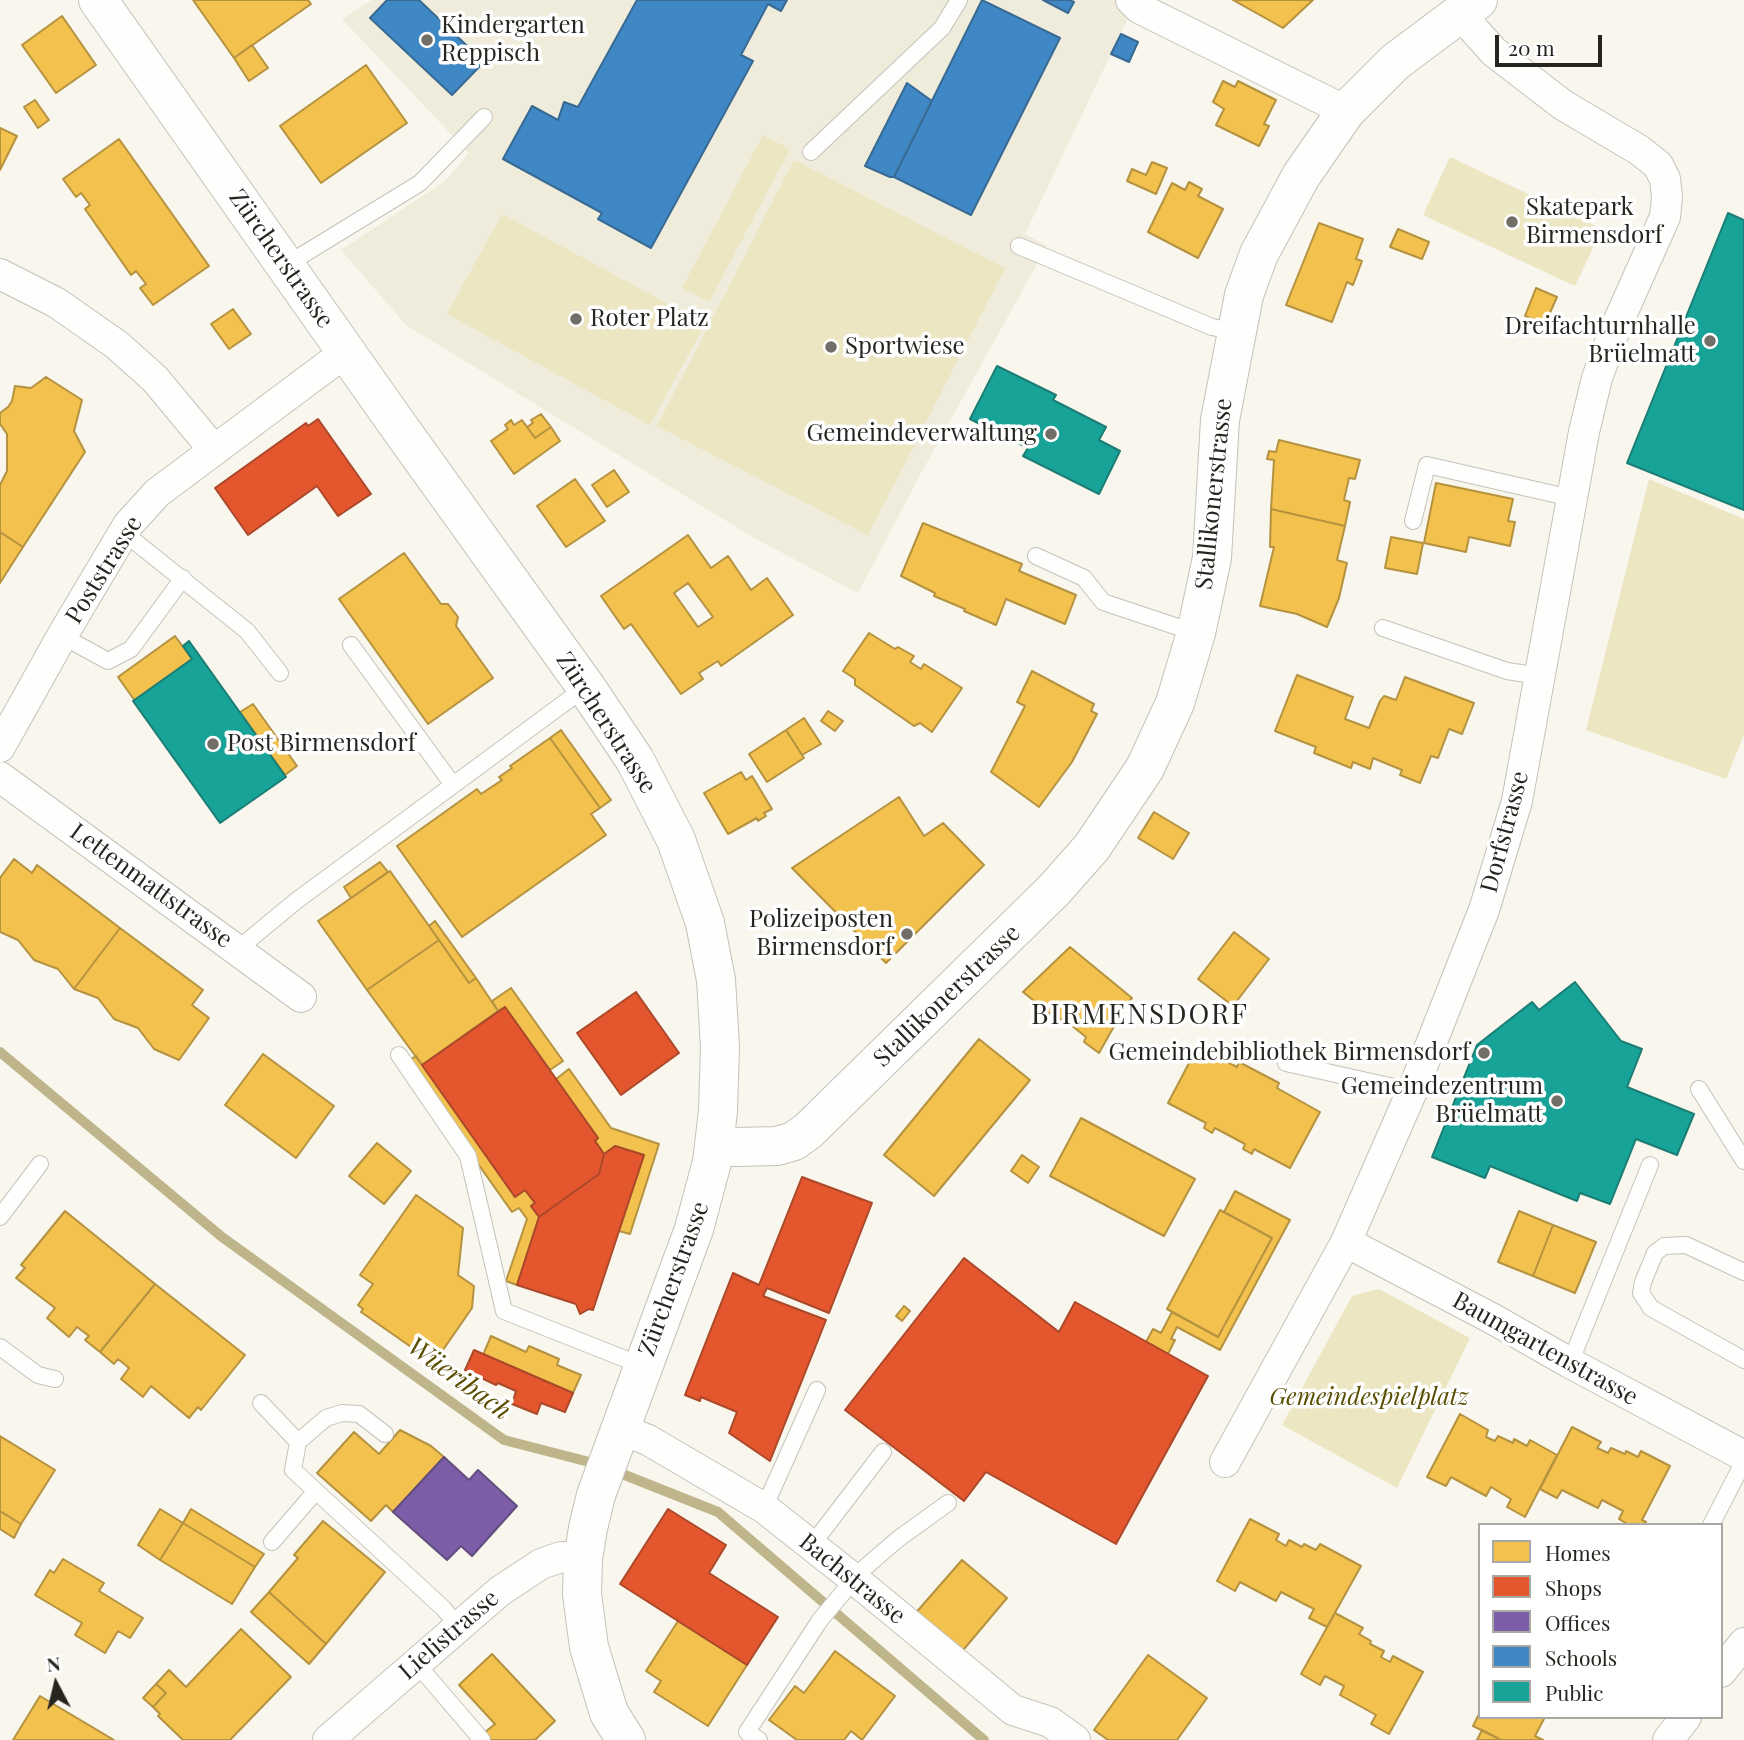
<!DOCTYPE html>
<html>
<head>
<meta charset="utf-8">
<style>
  body { margin:0 }
  #map { position:relative; width:1744px; height:1740px; overflow:hidden; background:#f8f6ed; font-family:"Playfair Display",serif }
  canvas { display:block }
  .legend { position:absolute; left:1478px; top:1523px; width:245px; height:196px; box-sizing:border-box; background:#fff; border:2px solid #a8a8a5; margin:0; padding:9px 12px; list-style:none; font-size:21px; color:#26251f }
  .legend li { display:flex; align-items:center; gap:14px; height:35px }
  .legend b { width:35px; border:2px solid #a8a8a5 }
  .north { position:absolute; left:21px; top:1649px; width:70px; height:70px; -webkit-text-stroke:5px #fff; paint-order:stroke; rotate:353deg; font-size:19px; font-weight:700; line-height:28px; text-align:center; color:#26251f }
  .north::after { content:''; display:block; margin:auto; width:24px; height:32px; background:#26251f; clip-path:polygon(50% 0,100% 100%,50% 72%,0 100%) }
  .scale { position:absolute; left:1495px; top:35px; width:107px; height:32px; box-sizing:border-box; border:4px solid #26251f; border-top:0; padding-left:9px; font-size:21px; line-height:24px; white-space:nowrap; color:#26251f; -webkit-text-stroke:5px #fff; paint-order:stroke }
</style>
</head>
<body>
<div id="map">
<canvas width="1744" height="1740"></canvas>
<ul class="legend">
<li><b style="height:19px;background:#f2c14e"></b>Homes</li>
<li><b style="height:19px;background:#e4572e"></b>Shops</li>
<li><b style="height:19px;background:#7b5ea7"></b>Offices</li>
<li><b style="height:19px;background:#3f88c5"></b>Schools</li>
<li><b style="height:19px;background:#17a398"></b>Public</li>
</ul>
<div class="north">N</div>
<div class="scale">20 m</div>
</div>
<script>
const ctx = document.querySelector('canvas').getContext('2d');
ctx.lineJoin = 'round';
function fill(path, color) { ctx.fillStyle = color; ctx.fill(path, 'evenodd'); }
const toPath = rows => new Path2D(rows.map(r => 'M' + r).join(''));
function strokePath(path, color, width, dash) { ctx.strokeStyle = color; ctx.lineWidth = width; ctx.lineCap = dash ? 'butt' : 'round'; ctx.setLineDash(dash || []); ctx.stroke(path); }
function label(font, color, halo, rows, align = 'center') {
  ctx.font = font + ' "Playfair Display",serif'; ctx.lineWidth = 7; ctx.setLineDash([]); ctx.textBaseline = 'middle'; ctx.strokeStyle = halo; ctx.fillStyle = color; for (const [text, x, y, turn = 0] of rows) {
    ctx.save(); ctx.translate(x, y); ctx.rotate((+turn || 0) * Math.PI / 180); ctx.textAlign = isNaN(turn) ? turn : align; if (halo) ctx.strokeText(text, 0, 0); ctx.fillText(text, 0, 0); ctx.restore();
  }
}
fill(toPath([
  [372,0,1118,0,1130,14,1025,234,1047,246,920,475,858,593,756,539,406,325,341,250,445,181,469,153,342,19]
]), '#efecdb');
fill(toPath([
  [763,135,790,149,709,302,682,288],
  [1450,157,1602,229,1575,286,1423,215],
  [794,160,1005,268,868,535,657,426],
  [502,214,705,324,650,425,447,314],
  [1649,479,1744,519,1744,735,1726,779,1586,730],
  [1379,1289,1470,1338,1397,1488,1282,1425,1352,1296]
]), '#ece6c2');
const homes = toPath([
  [193,0,308,0,311,4,234,58,193,0],
  [1233,0,1313,0,1283,28,1233,0],
  [62,16,96,65,56,93,22,45,62,16],
  [252,45,268,68,249,81,234,58,252,45],
  [366,65,407,123,321,183,280,126,366,65],
  [1223,81,1235,87,1238,81,1276,100,1264,124,1269,126,1259,146,1216,125,1224,109,1213,102,1223,81],
  [35,100,49,120,38,128,24,107,35,100],
  [0,128,17,136,0,170,0,128],
  [119,139,209,266,153,305,140,288,146,284,136,271,131,275,85,209,90,205,81,193,76,197,63,179,119,139],
  [1152,162,1167,168,1156,194,1127,181,1132,169,1146,175,1152,162],
  [1189,182,1202,189,1198,196,1223,209,1198,258,1148,232,1172,183,1185,190,1189,182],
  [1319,223,1363,239,1356,259,1362,261,1353,285,1347,282,1332,322,1286,305,1319,223],
  [1398,229,1429,242,1422,259,1390,247,1398,229],
  [1536,288,1557,297,1545,324,1525,316,1536,288],
  [233,309,251,334,229,349,211,324,233,309],
  [46,377,82,400,74,431,85,452,23,547,0,532,0,485,7,471,7,434,0,424,0,413,8,407,12,401,15,386,31,388,46,377],
  [541,414,551,427,535,438,527,427,533,423,531,420,541,414],
  [511,420,514,425,522,420,535,438,551,427,560,441,514,474,491,441,508,429,505,425,511,420],
  [1279,440,1360,460,1355,479,1349,478,1344,500,1350,502,1345,526,1271,509,1274,460,1267,459,1269,451,1276,452,1279,440],
  [614,470,629,492,607,507,592,485,614,470],
  [575,479,605,521,566,547,537,506,575,479],
  [1436,483,1513,499,1508,521,1515,522,1510,546,1469,537,1466,552,1424,543,1436,483],
  [1271,509,1345,526,1337,560,1347,563,1339,598,1327,627,1297,614,1260,606,1274,547,1270,547,1271,509],
  [923,523,1022,564,1019,571,1076,595,1065,624,1006,599,996,625,964,611,965,609,934,596,935,593,901,576,923,523],
  [0,532,23,547,0,583,0,532],
  [688,535,711,568,728,556,751,590,767,578,793,615,721,666,718,661,699,673,703,679,681,694,631,624,624,629,601,596,688,535],
  [688,583,713,617,698,627,674,593,688,583],
  [1391,537,1423,543,1417,574,1385,568,1391,537],
  [404,553,441,604,448,604,458,617,456,626,493,678,428,724,339,599,404,553],
  [869,633,895,649,898,647,914,656,910,662,921,669,924,664,962,688,932,732,920,723,914,726,855,685,855,679,843,671,869,633],
  [175,636,192,659,135,701,118,677,175,636],
  [1032,671,1094,704,1091,711,1097,714,1072,762,1039,807,991,772,1025,706,1017,702,1032,671],
  [1297,675,1353,697,1345,719,1369,728,1380,701,1384,696,1396,700,1405,677,1474,703,1462,734,1449,729,1438,758,1431,756,1420,783,1400,775,1402,770,1373,758,1370,769,1353,762,1351,768,1314,753,1316,747,1275,731,1297,675],
  [253,704,297,766,285,775,240,712,253,704],
  [828,711,843,721,835,731,821,721,828,711],
  [804,718,821,744,802,755,786,730,804,718],
  [561,730,611,800,600,808,550,738,561,730],
  [786,730,804,758,767,782,749,754,786,730],
  [550,738,600,808,591,814,606,835,462,937,397,846,477,789,481,794,502,780,499,777,512,768,510,766,550,738],
  [741,772,746,780,752,776,772,809,764,813,766,816,758,821,757,818,728,834,704,793,741,772],
  [899,797,924,836,943,823,984,865,886,963,792,868,899,797],
  [1154,812,1189,833,1173,859,1138,838,1154,812],
  [14,859,32,873,37,865,120,928,74,989,58,969,34,960,18,940,0,932,0,878,14,859],
  [380,862,388,872,351,898,344,887,380,862],
  [390,871,439,940,367,990,318,921,390,871],
  [435,921,476,978,469,983,429,926,435,921],
  [120,928,203,990,192,1005,209,1018,179,1060,154,1049,138,1028,114,1019,98,998,74,989,120,928],
  [1234,932,1269,959,1233,1006,1198,979,1234,932],
  [439,940,469,983,476,978,498,1011,422,1065,367,990,439,940],
  [1070,947,1132,998,1115,1019,1117,1021,1099,1053,1084,1042,1086,1037,1062,1018,1060,1022,1023,992,1070,947],
  [511,988,563,1061,550,1070,505,1007,498,1011,492,1001,511,988],
  [979,1039,1030,1080,934,1196,884,1155,979,1039],
  [1198,1046,1237,1067,1239,1062,1279,1083,1277,1088,1320,1112,1290,1168,1254,1149,1252,1154,1243,1149,1245,1144,1215,1128,1212,1133,1204,1128,1206,1123,1168,1103,1198,1046],
  [263,1054,334,1106,296,1158,225,1105,263,1054],
  [416,1056,515,1197,525,1190,535,1203,531,1206,539,1217,517,1285,506,1281,527,1219,519,1208,512,1212,406,1062,416,1056],
  [569,1069,611,1128,659,1144,630,1234,619,1231,644,1155,615,1146,604,1154,595,1141,598,1138,556,1079,569,1069],
  [1081,1118,1195,1179,1164,1236,1050,1176,1081,1118],
  [377,1143,411,1171,384,1204,349,1176,377,1143],
  [1022,1155,1039,1167,1028,1183,1011,1171,1022,1155],
  [1235,1191,1290,1220,1220,1350,1177,1327,1171,1339,1175,1340,1168,1354,1146,1342,1153,1329,1161,1333,1172,1312,1218,1337,1272,1238,1224,1212,1235,1191],
  [416,1195,463,1228,458,1275,474,1286,472,1308,434,1363,361,1312,363,1309,358,1305,373,1284,360,1275,416,1195],
  [1220,1210,1272,1238,1218,1337,1167,1309,1220,1210],
  [65,1211,155,1284,100,1352,85,1340,89,1336,77,1327,69,1337,47,1318,55,1308,16,1278,25,1268,21,1265,65,1211],
  [1519,1211,1553,1225,1533,1276,1498,1262,1519,1211],
  [1553,1225,1596,1242,1575,1293,1533,1276,1553,1225],
  [155,1284,245,1355,201,1410,198,1407,189,1418,151,1386,143,1397,121,1379,129,1368,118,1359,114,1364,100,1352,155,1284],
  [904,1306,910,1311,902,1321,896,1316,904,1306],
  [491,1336,526,1352,529,1346,559,1359,557,1365,581,1375,573,1393,483,1355,491,1336],
  [1460,1414,1488,1430,1486,1437,1495,1441,1498,1436,1513,1443,1514,1439,1527,1446,1530,1440,1557,1455,1525,1517,1507,1507,1511,1499,1491,1487,1486,1496,1451,1477,1446,1486,1427,1477,1460,1414],
  [1572,1427,1601,1442,1597,1448,1608,1453,1611,1448,1625,1454,1626,1451,1638,1457,1641,1451,1670,1466,1642,1520,1646,1522,1644,1525,1629,1525,1619,1519,1623,1511,1602,1500,1598,1508,1562,1490,1557,1498,1540,1489,1572,1427],
  [400,1430,431,1446,444,1457,393,1512,386,1505,371,1521,317,1473,354,1432,379,1454,400,1430],
  [0,1436,55,1470,21,1524,0,1511,0,1436],
  [160,1509,183,1523,160,1560,138,1545,160,1509],
  [191,1509,264,1554,255,1567,183,1523,191,1509],
  [0,1511,21,1524,14,1538,0,1529,0,1511],
  [1250,1519,1279,1534,1276,1540,1286,1546,1289,1540,1302,1547,1304,1544,1316,1550,1320,1544,1361,1566,1327,1627,1309,1618,1314,1609,1281,1592,1276,1601,1240,1582,1235,1591,1217,1581,1250,1519],
  [323,1521,385,1572,326,1644,269,1592,298,1558,294,1555,323,1521],
  [183,1523,255,1567,232,1604,160,1560,183,1523],
  [63,1559,104,1583,99,1591,143,1618,130,1638,118,1631,105,1653,75,1635,82,1623,35,1595,50,1570,54,1573,63,1559],
  [962,1560,1007,1598,959,1655,913,1616,962,1560],
  [269,1592,326,1644,309,1664,251,1612,269,1592],
  [1335,1613,1363,1628,1359,1634,1371,1641,1370,1644,1384,1651,1381,1657,1390,1662,1393,1656,1423,1672,1389,1734,1371,1724,1376,1715,1340,1695,1344,1686,1325,1676,1320,1685,1301,1674,1335,1613],
  [678,1621,747,1665,708,1726,654,1692,661,1681,646,1671,678,1621],
  [241,1629,291,1677,230,1740,183,1740,158,1716,160,1714,153,1707,166,1693,156,1684,169,1670,186,1687,241,1629],
  [835,1651,895,1696,862,1740,851,1731,844,1740,797,1740,769,1720,795,1686,804,1693,835,1651],
  [492,1654,555,1721,535,1740,491,1740,484,1733,495,1724,459,1685,492,1654],
  [1148,1655,1207,1698,1177,1740,1108,1740,1094,1730,1148,1655],
  [156,1684,166,1693,153,1707,143,1698,156,1684],
  [40,1696,114,1740,13,1740,40,1696],
  [1480,1712,1480,1717,1545,1717,1535,1736,1543,1740,1501,1740,1473,1726,1480,1712],
  [1482,1730,1501,1740,1477,1740,1482,1730]
]);
fill(homes, '#f2c14e');
strokePath(homes, '#b59240', 2);
const shops = toPath([
  [318,419,371,494,338,516,317,486,248,535,215,488,306,423,308,426,318,419],
  [636,992,679,1053,621,1095,577,1033,636,992],
  [505,1007,598,1138,595,1141,604,1154,599,1174,539,1217,531,1206,535,1203,525,1190,515,1197,422,1065,505,1007],
  [615,1146,644,1155,593,1310,589,1309,580,1314,576,1304,517,1285,539,1217,599,1174,604,1154,615,1146],
  [802,1177,872,1203,829,1313,767,1288,763,1296,826,1320,770,1461,729,1433,737,1412,701,1397,700,1401,685,1395,733,1273,759,1285,802,1177],
  [964,1258,1059,1332,1075,1302,1208,1376,1116,1544,986,1472,964,1501,845,1410,964,1258],
  [474,1350,573,1393,565,1412,541,1403,537,1414,512,1404,516,1391,498,1383,496,1385,465,1370,474,1350],
  [668,1509,726,1545,709,1573,778,1617,747,1665,620,1584,668,1509]
]);
fill(shops, '#e4572e');
strokePath(shops, '#ab482a', 2);
const offices = toPath([
  [444,1457,469,1480,478,1470,517,1506,472,1556,461,1546,447,1560,393,1512,444,1457]
]);
fill(offices, '#7b5ea7');
strokePath(offices, '#624d7e', 2);
const schools = toPath([
  [387,0,419,0,484,62,452,95,370,18,387,0],
  [637,0,787,0,781,11,768,4,741,55,753,61,651,248,598,219,602,213,503,159,532,106,558,120,564,102,578,107,637,0],
  [982,0,1060,38,971,215,894,177,982,0],
  [1043,0,1070,0,1074,2,1068,13,1043,0],
  [1121,34,1138,42,1129,62,1111,54,1121,34],
  [907,83,932,101,894,177,890,177,865,166,907,83]
]);
fill(schools, '#3f88c5');
strokePath(schools, '#386a93', 2);
const public = toPath([
  [1728,213,1744,220,1744,510,1627,463,1728,213],
  [997,366,1056,395,1053,400,1106,427,1099,440,1120,451,1099,494,1023,456,1028,448,970,419,997,366],
  [189,641,286,777,220,823,133,701,192,659,183,646,189,641],
  [1575,982,1621,1041,1642,1049,1627,1087,1694,1114,1677,1155,1636,1139,1610,1204,1580,1193,1577,1201,1490,1166,1485,1178,1432,1157,1477,1045,1532,1002,1539,1010,1575,982]
]);
fill(public, '#17a398');
strokePath(public, '#1c7d74', 2);
strokePath(toPath([
  [0,1052,222,1237,504,1440,597,1464,718,1512,984,1740]
]), '#beb68a', 10);
const service = toPath([
  [811,152,942,28,959,0],
  [1019,246,1212,327,1236,332],
  [286,265,420,183,484,117],
  [1413,521,1427,465,1571,498],
  [123,532,247,631,280,673],
  [1036,556,1084,578,1103,602,1196,633],
  [1383,628,1507,671,1540,676],
  [62,636,108,661,131,649,183,578],
  [351,645,453,785],
  [238,949,296,901,586,687],
  [399,1055,468,1156,504,1311,643,1366],
  [1286,1063,1412,1091],
  [1699,1089,1744,1161],
  [0,1217,40,1164],
  [1744,1272,1686,1245,1664,1246,1655,1253,1643,1282,1641,1293,1651,1308,1744,1360],
  [0,1347,38,1375,55,1379],
  [1570,1363,1650,1165],
  [261,1403,298,1442,293,1470,443,1608,458,1626],
  [298,1442,326,1418,342,1413,359,1414,385,1434],
  [764,1508,817,1390],
  [1711,1525,1744,1461],
  [272,1542,316,1491],
  [811,1546,883,1452],
  [416,1663,482,1740],
  [759,1740,747,1732,820,1620,861,1571,898,1539,948,1503]
]);
const minor = toPath([
  [1131,0,1139,8,1346,111],
  [0,274,57,303,117,345,155,379,214,450],
  [0,747,62,636,128,525,157,493,347,351],
  [0,777,301,997],
  [1346,1242,1493,1319,1570,1363,1744,1456],
  [620,1429,648,1440,764,1508,854,1579,1013,1710,1050,1722,1075,1740],
  [1225,1462,1346,1242,1416,1082,1484,910,1517,801,1584,432,1597,378,1615,329,1665,217,1667,197,1665,179,1658,165,1639,150,1563,105,1494,52,1459,13],
  [1721,1672,1744,1643],
  [328,1740,500,1591,541,1564,561,1557,583,1559],
  [1668,1740,1686,1717]
]);
const tertiary = toPath([
  [715,1143,736,1147,777,1146,794,1141,808,1131,1054,890,1092,847,1145,768,1175,703,1196,633,1212,558,1220,420,1244,295,1259,254,1301,176,1346,111,1395,62,1478,0]
]);
const secondary = toPath([
  [98,0,397,424,586,687,635,760,676,840,705,923,716,980,720,1047,718,1111,712,1162,694,1229,596,1495,588,1528,583,1559,582,1594,589,1647,609,1713,626,1740]
]);
strokePath(service, '#c3c2bc', 18);
strokePath(minor, '#c3c2bc', 32);
strokePath(tertiary, '#c3c2bc', 40);
strokePath(secondary, '#c3c2bc', 40);
strokePath(service, '#fefefc', 16);
strokePath(minor, '#fefefc', 30);
strokePath(tertiary, '#fefefc', 38);
strokePath(secondary, '#fefefc', 38);
for (const [x, y, r, color] of [
  [427,40,7,"#706e67"],
  [1512,222,7,"#706e67"],
  [576,319,7,"#706e67"],
  [1710,341,7,"#706e67"],
  [831,347,7,"#706e67"],
  [1051,434,7,"#706e67"],
  [213,744,7,"#706e67"],
  [907,934,7,"#706e67"],
  [1484,1053,7,"#706e67"],
  [1557,1101,7,"#706e67"]
]) { const dot = new Path2D(); dot.arc(x, y, r, 0, 2 * Math.PI); ctx.fillStyle = color; ctx.fill(dot); strokePath(dot, '#fff', 2.5); }
label('24px', '#26251f', '#fff', [
  ["Kindergarten",441,26],
  ["Reppisch",441,54],
  ["Skatepark",1526,208],
  ["Birmensdorf",1526,236],
  ["Roter Platz",590,319],
  ["Dreifachturnhalle",1696,327,"right"],
  ["Brüelmatt",1696,355,"right"],
  ["Sportwiese",845,347],
  ["Gemeindeverwaltung",1037,434,"right"],
  ["Post Birmensdorf",227,744],
  ["Polizeiposten",893,920,"right"],
  ["Birmensdorf",893,948,"right"],
  ["Gemeindebibliothek Birmensdorf",1470,1053,"right"],
  ["Gemeindezentrum",1543,1087,"right"],
  ["Brüelmatt",1543,1115,"right"]
], 'left');
label('24px', '#26251f', '#fff', [
  ["Zürcherstrasse",281,259,55],
  ["Stallikonerstrasse",1214,494,-84],
  ["Poststrasse",104,570,-58],
  ["Zürcherstrasse",606,723,57],
  ["Dorfstrasse",1505,832,-75],
  ["Lettenmattstrasse",151,886,36],
  ["Stallikonerstrasse",947,996,-44],
  ["Zürcherstrasse",674,1279,-70],
  ["Baumgartenstrasse",1545,1349,29],
  ["Bachstrasse",852,1579,39],
  ["Lielistrasse",449,1635,-41]
]);
label('italic 24px', '#594d01', '#fff', [
  ["Gemeindespielplatz",1369,1398]
]);
label('italic 26px', '#5b4e02', '#fff', [
  ["Wüeribach",459,1379,36]
]);
ctx.letterSpacing = '2px';
label('28px', '#26251f', '#fff', [
  ["BIRMENSDORF",1140,1015]
]);
ctx.letterSpacing = '0px';
</script>
</body>
</html>
